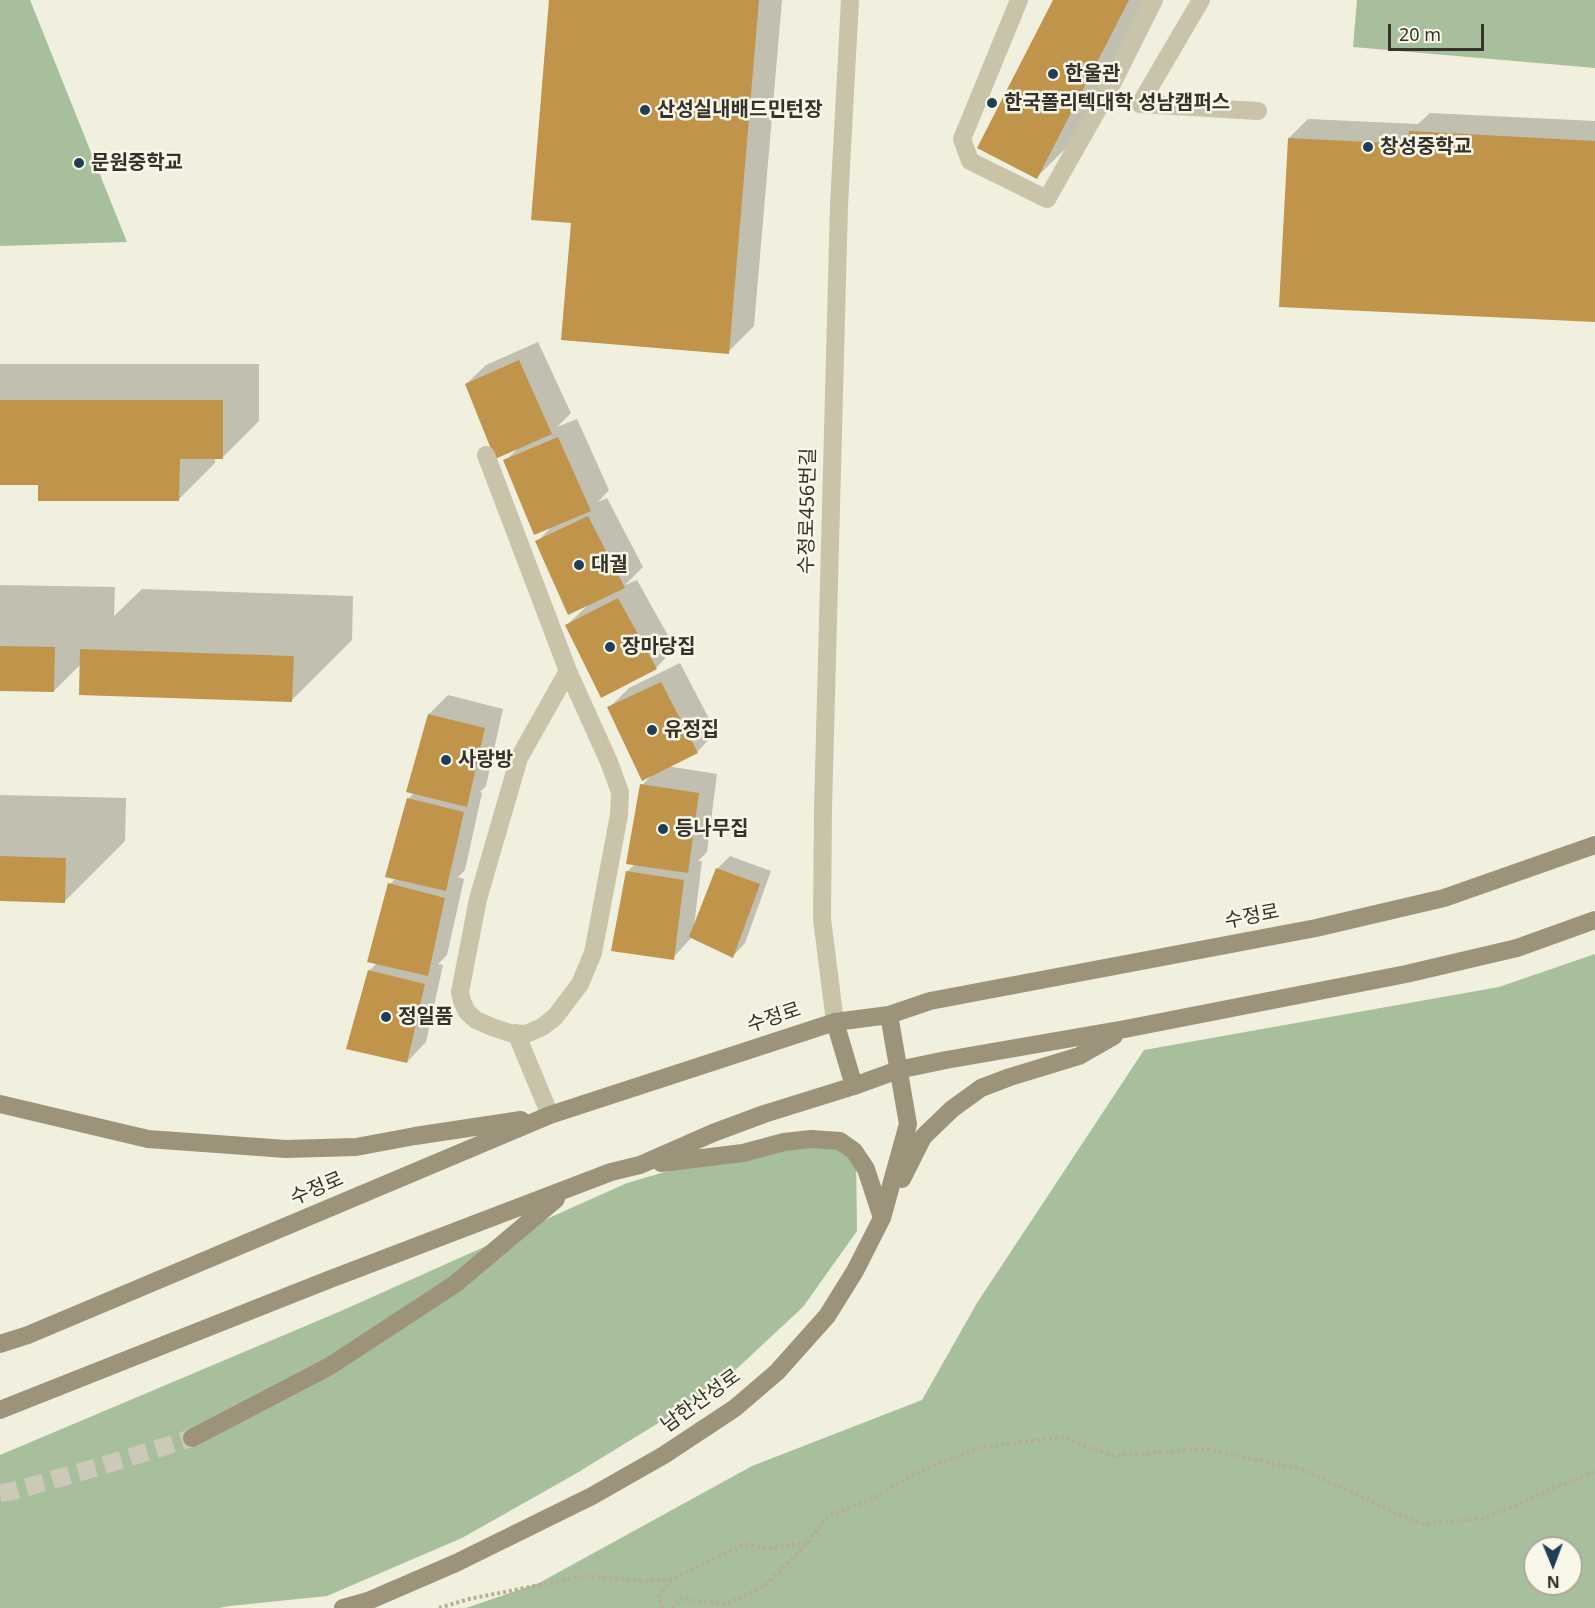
<!DOCTYPE html>
<html>
<head>
<meta charset="utf-8">
<style>
  body { margin:0 }
  #map { position:relative; width:1595px; height:1608px; overflow:hidden; background:#f1efdd; font-family:"Noto Sans",sans-serif }
  canvas { display:block }
  .north { position:absolute; left:1523px; top:1536px; width:60px; height:60px; box-sizing:border-box; background:#f9f7e9; border:2px solid #aba89c; border-radius:50%; rotate:179deg; font-size:16px; font-weight:700; line-height:24px; text-align:center; color:#363229 }
  .north::after { content:''; display:block; margin:auto; width:21px; height:27px; background:#203e56; clip-path:polygon(50% 0,100% 100%,50% 72%,0 100%) }
  .scale { position:absolute; left:1388px; top:24px; width:96px; height:27px; box-sizing:border-box; border:3px solid #363229; border-top:0; padding-left:8px; font-size:18px; line-height:21px; white-space:nowrap; color:#363229; -webkit-text-stroke:4px #f9f7e9; paint-order:stroke }
</style>
</head>
<body>
<div id="map">
<canvas width="1595" height="1608"></canvas>
<div class="north">N</div>
<div class="scale">20 m</div>
</div>
<script>
const ctx = document.querySelector('canvas').getContext('2d');
ctx.lineJoin = 'round';
function fill(path, color) { ctx.fillStyle = color; ctx.fill(path, 'evenodd'); }
const toPath = rows => new Path2D(rows.map(r => 'M' + r).join(''));
function strokePath(path, color, width, dash) { ctx.strokeStyle = color; ctx.lineWidth = width; ctx.lineCap = dash ? 'butt' : 'round'; ctx.setLineDash(dash || []); ctx.stroke(path); }
function label(font, color, halo, rows, align = 'center') {
  ctx.font = font + ' "Noto Sans","Noto Sans KR",sans-serif'; ctx.lineWidth = 5; ctx.setLineDash([]); ctx.textBaseline = 'middle'; ctx.strokeStyle = halo; ctx.fillStyle = color; for (const [text, x, y, turn = 0] of rows) {
    ctx.save(); ctx.translate(x, y); ctx.rotate((+turn || 0) * Math.PI / 180); ctx.textAlign = isNaN(turn) ? turn : align; if (halo) ctx.strokeText(text, 0, 0); ctx.fillText(text, 0, 0); ctx.restore();
  }
}
fill(toPath([
  [0,0,30,0,127,242,0,246],
  [1357,0,1595,0,1595,68,1353,47],
  [1595,954,1595,1608,466,1608,539,1583,752,1466,922,1400,977,1303,1144,1050,1499,987],
  [1535,1548,1571,1548,1571,1584,1535,1584],
  [796,1134,856,1155,857,1231,803,1307,717,1387,577,1473,462,1538,327,1596,230,1606,219,1608,0,1608,0,1455,341,1311,627,1183]
]), '#a7bf9d');
fill(toPath([
  [551,0,782,0,754,326,728,352,572,222],
  [1055,0,1145,0,1073,141,1037,177],
  [1430,113,1595,121,1595,321,1289,138,1308,119,1418,124],
  [538,342,571,413,557,427,577,419,609,490,598,502,607,498,643,567,625,585,637,580,675,648,656,668,567,625,588,605,537,542,552,526,505,461,519,447,466,384,486,365],
  [0,364,259,364,259,421,222,458,215,458,215,463,179,499,39,483,0,483],
  [0,585,115,587,114,616,142,589,353,596,352,640,292,700,81,664,54,691,0,689],
  [680,663,716,732,697,752,667,766,717,774,707,852,698,861,702,861,694,926,695,926,718,868,730,856,771,871,745,943,733,956,692,937,673,958,627,872,635,864,642,785,652,775,609,708,629,688],
  [448,695,503,709,486,786,480,792,482,793,465,870,458,877,464,879,447,955,438,964,443,965,426,1042,407,1062,369,971,377,963,390,884,396,878,408,799,414,793,429,714],
  [0,795,126,798,125,841,65,901,0,900]
]), '#0003');
fill(toPath([
  [549,0,759,0,729,354,561,340,571,223,531,220],
  [1053,0,1129,0,1037,179,977,148],
  [1409,131,1595,141,1595,322,1279,307,1288,138,1408,144],
  [519,360,552,434,495,459,465,384],
  [0,400,223,400,223,459,180,459,179,501,38,501,38,485,0,485],
  [558,437,591,511,534,535,503,460],
  [588,516,625,588,568,615,535,541],
  [618,598,657,669,601,698,565,625],
  [0,646,55,647,54,692,0,691],
  [80,649,294,656,292,702,79,695],
  [661,682,698,753,642,781,607,707],
  [428,714,485,728,467,807,406,792],
  [640,784,699,793,688,873,626,864],
  [407,798,464,812,446,891,385,877],
  [0,856,66,858,65,903,0,901],
  [716,868,760,884,733,958,689,937],
  [626,871,684,880,674,960,611,951],
  [388,883,445,898,428,976,367,962],
  [368,970,425,984,407,1063,346,1049]
]), '#c0944b');
strokePath(toPath([
  [0,1493,13,1491,98,1467,192,1438]
]), '#ccc9b9', 18, [18, 9]);
strokePath(toPath([
  [439,1608,469,1599,585,1576,644,1581,671,1579,745,1544,766,1549,807,1542],
  [663,1608,659,1596,671,1580],
  [672,1608,681,1599,726,1604,765,1586,808,1542,829,1515,868,1501,920,1471,979,1448,1062,1437,1113,1456,1205,1449,1301,1469,1420,1524,1485,1518,1595,1471]
]), '#b4ae93', 4, [3, 3]);
strokePath(toPath([
  [1019,0,962,139,970,161,1047,199,1111,86,1154,0],
  [1201,0,1140,104,1258,111],
  [486,455,568,671],
  [568,671,609,762,620,792,619,815,593,953,580,984,555,1017,542,1027,526,1034,510,1033,492,1027,476,1020,467,1012,462,1001,460,992,478,899,519,758,568,671],
  [516,1033,550,1115]
]), '#c9c3a9', 18);
strokePath(toPath([
  [835,1022,822,919,823,809,839,205,850,0]
]), '#c9c3a9', 18);
strokePath(toPath([
  [835,1022,854,1086],
  [0,1104,148,1139,286,1149,356,1147,415,1136,521,1120],
  [661,1163,743,1153,784,1142,811,1139,840,1141,854,1151,866,1169,882,1218],
  [902,1179,923,1137,952,1109,981,1088,1010,1077,1079,1056,1114,1036],
  [0,1344,28,1335,550,1115,835,1022,889,1015,930,1001,1316,928,1444,898,1595,845],
  [0,1410,328,1280,611,1172,640,1165,713,1133,764,1114,854,1086,898,1070,946,1060,1125,1029,1406,974,1517,948,1595,920],
  [192,1438,330,1366,455,1284,556,1199],
  [343,1608,368,1601,456,1563,592,1496,664,1455,735,1408,777,1372,827,1316,855,1271,882,1218,908,1124,889,1015]
]), '#9c937a', 18);
for (const [x, y, r, color] of [
  [1053,74,6,"#203e56"],
  [992,103,6,"#203e56"],
  [645,110,6,"#203e56"],
  [1368,147,6,"#203e56"],
  [79,163,6,"#203e56"],
  [579,565,6,"#203e56"],
  [610,647,6,"#203e56"],
  [652,730,6,"#203e56"],
  [446,760,6,"#203e56"],
  [663,829,6,"#203e56"],
  [386,1017,6,"#203e56"]
]) { const dot = new Path2D(); dot.arc(x, y, r, 0, 2 * Math.PI); ctx.fillStyle = color; ctx.fill(dot); strokePath(dot, '#f9f7e9', 2); }
label('bold 20px', '#363229', '#f9f7e9', [
  ["한울관",1065,74],
  ["한국폴리텍대학 성남캠퍼스",1004,103],
  ["산성실내배드민턴장",657,110],
  ["창성중학교",1380,147],
  ["문원중학교",91,163],
  ["대궐",591,565],
  ["장마당집",622,647],
  ["유정집",664,730],
  ["사랑방",458,760],
  ["등나무집",675,829],
  ["정일품",398,1017]
], 'left');
label('20px', '#363229', '#f9f7e9', [
  ["수정로456번길",808,511,-89],
  ["수정로",1252,917,-11],
  ["수정로",774,1018,-18],
  ["수정로",317,1189,-23],
  ["남한산성로",701,1401,-36]
]);
</script>
</body>
</html>
